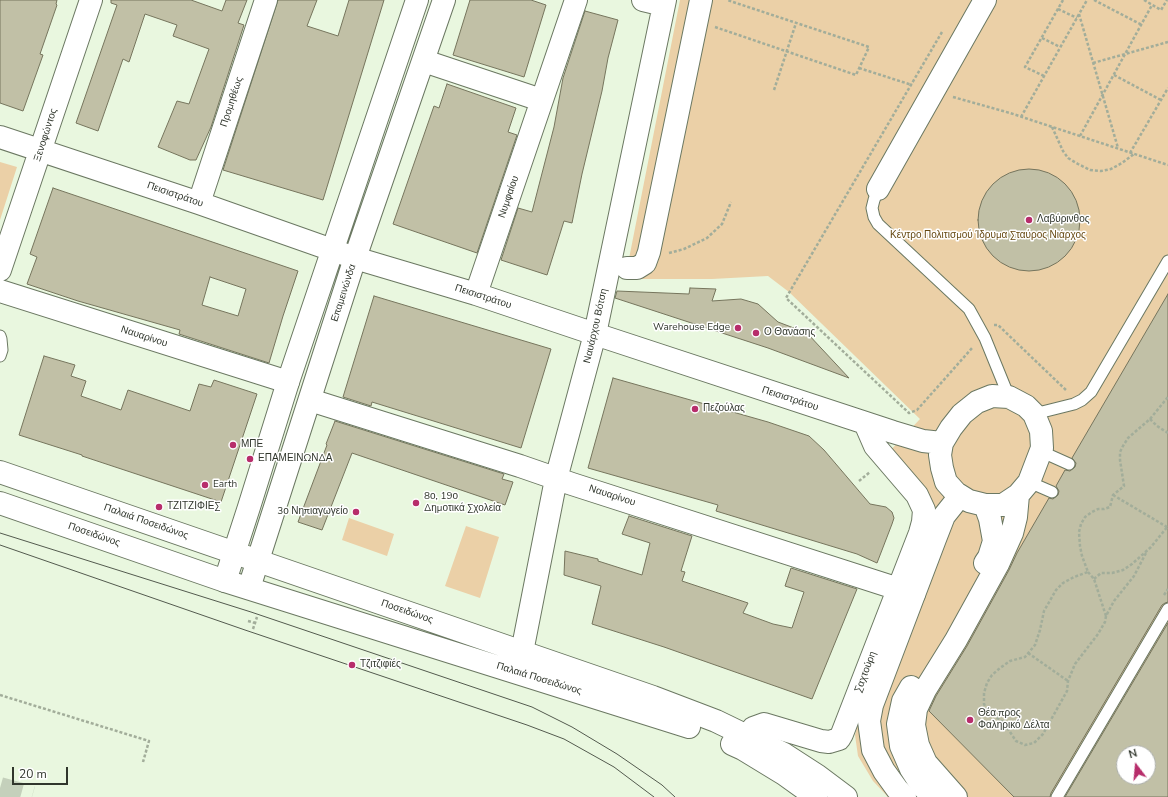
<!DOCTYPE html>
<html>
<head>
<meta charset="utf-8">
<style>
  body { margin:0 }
  #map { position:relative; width:1168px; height:797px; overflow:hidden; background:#e9f7df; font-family:"Nunito Sans",sans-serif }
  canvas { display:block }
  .north { position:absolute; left:1116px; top:745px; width:40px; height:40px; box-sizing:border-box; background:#fff; border:1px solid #acafab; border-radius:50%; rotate:344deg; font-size:11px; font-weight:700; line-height:16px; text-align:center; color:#30362c }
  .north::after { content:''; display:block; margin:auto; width:14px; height:18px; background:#b72d6b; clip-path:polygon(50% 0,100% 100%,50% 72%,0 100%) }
  .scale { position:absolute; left:12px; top:767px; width:56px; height:18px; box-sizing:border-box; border:2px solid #30362c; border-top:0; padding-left:5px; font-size:12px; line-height:14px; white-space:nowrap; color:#30362c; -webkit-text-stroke:3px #fff; paint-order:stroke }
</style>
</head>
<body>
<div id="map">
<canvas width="1168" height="797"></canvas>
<div class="north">N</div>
<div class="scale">20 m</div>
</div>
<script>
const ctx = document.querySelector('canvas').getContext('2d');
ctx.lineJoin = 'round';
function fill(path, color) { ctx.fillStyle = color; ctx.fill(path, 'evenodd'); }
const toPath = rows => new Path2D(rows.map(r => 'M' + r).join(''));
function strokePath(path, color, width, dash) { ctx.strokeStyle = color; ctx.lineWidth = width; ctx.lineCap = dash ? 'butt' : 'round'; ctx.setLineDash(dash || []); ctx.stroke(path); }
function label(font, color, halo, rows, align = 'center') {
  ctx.font = font + ' "Nunito Sans",sans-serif'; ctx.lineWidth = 3; ctx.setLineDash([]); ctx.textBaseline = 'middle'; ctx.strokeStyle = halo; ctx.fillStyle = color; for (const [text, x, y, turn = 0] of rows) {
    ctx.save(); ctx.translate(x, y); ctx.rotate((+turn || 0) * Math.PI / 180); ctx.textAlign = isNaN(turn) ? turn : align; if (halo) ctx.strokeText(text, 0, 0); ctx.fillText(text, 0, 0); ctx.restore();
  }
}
fill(toPath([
  [680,0,1168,0,1168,797,888,797,873,781,858,756,855,735,864,699,935,511,888,453,920,419,789,292,768,276,712,279,625,279],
  [1124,753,1148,753,1148,777,1124,777],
  [0,162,17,167,0,220],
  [349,518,394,534,387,556,342,540],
  [466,526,499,537,480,598,445,586]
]), '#ebd0a7');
const building = toPath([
  [0,0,57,0,56,4,57,5,40,54,43,55,23,111,0,103,0,0],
  [111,0,191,0,222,11,226,0,247,0,238,23,244,25,211,127,196,160,190,160,158,147,177,101,189,104,209,49,173,36,177,25,145,14,129,62,123,59,98,131,76,123,117,5,111,3,111,0],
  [278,0,317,0,307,26,338,36,349,0,384,0,323,200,223,170,278,0],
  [470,0,531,0,546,5,524,77,453,55,470,0],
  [585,11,618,20,608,58,602,91,582,174,572,223,564,221,547,275,501,260,518,208,532,212,554,127,563,78,585,11],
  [447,84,516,108,508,132,517,135,477,253,393,224,434,106,439,108,447,84],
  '978 220a51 51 0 1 1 102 0a51 51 0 1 1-102 0Z',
  [53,188,298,271,283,316,269,363,179,334,180,330,78,301,27,284,37,257,30,254,53,188],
  [210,277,246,289,238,316,202,305,210,277],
  [690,288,716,289,712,301,741,299,758,304,778,322,807,333,849,378,768,348,615,298,617,291,689,294,690,288],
  [1168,294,1168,602,1165,603,1162,605,1051,793,1050,797,1014,797,929,711,936,696,967,646,1009,570,1017,553,1049,498,1053,499,1058,495,1059,491,1056,486,1065,470,1070,471,1075,467,1076,463,1072,458,1168,294],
  [374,296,551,349,521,448,372,402,371,406,343,397,374,296],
  [44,356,75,365,71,376,86,381,81,396,121,410,128,390,190,411,199,384,211,387,214,380,257,394,221,502,82,456,82,455,19,435,44,356],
  [613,378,768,422,809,436,824,450,870,504,886,507,892,512,894,518,892,524,877,563,857,554,716,511,718,505,588,468,613,378],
  [335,421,504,474,502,479,513,482,505,505,352,453,322,530,298,522,327,445,326,444,335,421],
  [629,516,692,536,681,571,685,572,682,581,748,603,743,613,773,624,792,628,804,592,785,586,791,568,857,589,812,699,664,647,592,624,601,586,564,575,565,551,598,559,598,561,642,575,650,543,622,534,629,516],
  [1168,623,1168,797,1065,797,1168,623],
  [1124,753,1148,753,1148,777,1124,777,1124,753]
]);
fill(building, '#c1c0a6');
strokePath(building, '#76755d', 1);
strokePath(toPath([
  [0,788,32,797]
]), '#c4d0bb', 22, [22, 11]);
const lane = toPath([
  [878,189,874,200,872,208,874,217,878,224,969,309,985,338,1009,397],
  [0,336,1,339,2,350,0,356],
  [1034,414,1074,404,1082,400,1091,392,1168,261],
  [1040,451,1069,464],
  [1029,482,1052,492],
  [1057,797,1168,609]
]);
const street = toPath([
  [643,0,664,5],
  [424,61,541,100],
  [0,137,199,203,355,258,476,294,595,334,893,432,923,441,942,443],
  [878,189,985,0],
  [199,203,266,0],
  [627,268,637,268,645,263,649,252,701,0],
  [0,270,91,0],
  [0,291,288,382],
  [476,294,576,0],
  [992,396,1009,397,1026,406,1034,414,1041,431,1042,448,1029,482,1018,495,1003,505,985,505,969,501,956,493,946,482,942,468,940,455,942,443,951,428,962,414,977,402,992,396],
  [310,400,520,466,572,484,914,594],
  [985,563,989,557,994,541,990,519,985,505],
  [522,652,556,479,595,334,665,0],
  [911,687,903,701,898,724,901,746,911,769,922,786,933,797],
  [748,736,753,728,764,724,821,741,829,742,839,739,842,734,920,533,923,522,924,510,917,495,875,446,865,423],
  [956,797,926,763,918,745,914,725,916,709,925,690,956,640,998,564,1012,533,1016,517,1018,495]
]);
const secondary = toPath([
  [225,581,249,507,288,382,417,0],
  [249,588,355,258,444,0]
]);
const primary = toPath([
  [0,472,653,697,716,721,784,754,818,776,846,797],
  [0,503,225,581,689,727],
  [732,744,743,749,784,774,816,797]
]);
const highway = toPath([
  [905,797,897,789,884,771,873,750,869,721,872,705,935,539,944,516,960,496]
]);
strokePath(lane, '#6b7862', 13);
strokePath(street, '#6b7862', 24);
strokePath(secondary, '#6b7862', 24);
strokePath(primary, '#6b7862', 24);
strokePath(highway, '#6b7862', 24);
strokePath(toPath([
  [1094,0,1142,25],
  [1144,0,1161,10,1167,0],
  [1058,9,1077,18],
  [1079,14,1118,148],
  [715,27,856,75,869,47,727,0],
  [942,32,786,298,909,413,917,410,973,347],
  [1042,38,1060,47],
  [1093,63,1168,42],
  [859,68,912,85],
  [1114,75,1161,100],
  [1044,76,1025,67,1063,0],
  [774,90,796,23],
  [953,97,1010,113,1168,165],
  [1021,117,1087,0],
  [1052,127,1063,151,1068,158,1078,164,1090,170,1101,171,1111,169,1122,163,1134,154],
  [1080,136,1152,5],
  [1130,153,1168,88],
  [669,253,684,249,707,238,722,224,731,202],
  [994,325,998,325,1067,391],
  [1150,419,1157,426,1168,433],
  [859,481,870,472],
  [1113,495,1167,527],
  [1088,572,1094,579,1106,616,1114,601,1134,576,1147,551],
  [1094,579,1101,573,1112,573,1123,570,1132,564,1151,547,1168,526],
  [1164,595,1168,589],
  [1106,616,1105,622,1098,634,1075,664,1068,681,1067,691,1043,734,1034,743,1025,745,1016,741,1004,723,987,710,984,704,984,693,987,683,992,675,1000,668,1010,661,1025,657,1035,645,1040,630,1044,611,1056,590,1063,583,1074,577,1088,572,1082,556,1080,546,1079,532,1081,524,1085,517,1092,512,1098,509,1104,509,1110,507,1113,495,1124,486,1120,460,1120,452,1123,446,1128,438,1150,419,1168,397],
  [248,621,255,623],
  [253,629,257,617],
  [1028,653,1068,681],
  [0,695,149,741,143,762]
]), '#a2ad9a', 2.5, [3, 2]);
strokePath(lane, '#fff', 11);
strokePath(street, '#fff', 22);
strokePath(secondary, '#fff', 22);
strokePath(primary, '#fff', 22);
strokePath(highway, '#fff', 22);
strokePath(toPath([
  [0,533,251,612,532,707,572,727,617,754,662,785,675,797],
  [0,545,245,630,527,725,564,739,614,767,654,797]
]), '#535a4e', 1);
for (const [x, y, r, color] of [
  [1029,220,4,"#b72d6b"],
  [738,328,4,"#b72d6b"],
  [756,333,4,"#b72d6b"],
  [695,409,4,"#b72d6b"],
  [233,445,4,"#b72d6b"],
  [250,459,4,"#b72d6b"],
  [205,485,4,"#b72d6b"],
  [416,503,4,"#b72d6b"],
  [159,507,4,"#b72d6b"],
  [356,512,4,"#b72d6b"],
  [352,665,4,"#b72d6b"],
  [970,720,4,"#b72d6b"]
]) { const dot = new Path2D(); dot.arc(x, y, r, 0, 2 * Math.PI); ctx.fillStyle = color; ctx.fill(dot); strokePath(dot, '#fff', 1.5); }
label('10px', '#30362c', '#fff', [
  ["Προμηθέως",232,102,-72],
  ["Ξενοφώντος",46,135,-72],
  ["Πεισιστράτου",175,195,19],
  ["Νυμφαίου",509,197,-71],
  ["Επαμεινώνδα",344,293,-72],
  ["Πεισιστράτου",483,297,18],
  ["Ναυάρχου Βότση",596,326,-77],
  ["Ναυαρίνου",144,337,18],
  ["Πεισιστράτου",790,399,18],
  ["Ναυαρίνου",612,496,18],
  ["Παλαιά Ποσειδώνος",146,522,19],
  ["Ποσειδώνος",94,535,19],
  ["Ποσειδώνος",407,612,19],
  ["Σαχτούρη",866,672,-69],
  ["Παλαιά Ποσειδώνος",539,679,17]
]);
label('10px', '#30362c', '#fff', [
  ["Λαβύρινθος",1037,220],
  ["Warehouse Edge",730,328,"right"],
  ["Ο Θανάσης",764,333],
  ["Πεζούλας",703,409],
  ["ΜΠΕ",241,445],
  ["ΕΠΑΜΕΙΝΩΝΔΑ",258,459],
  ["Earth",213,485],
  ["8ο, 19ο",424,497],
  ["Δημοτικά Σχολεία",424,509],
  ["ΤΖΙΤΖΙΦΙΕΣ",167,507],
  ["3ο Νηπιαγωγείο",348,512,"right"],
  ["Τζιτζιφιές",360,665],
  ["Θέα προς",978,714],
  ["Φαληρικό Δέλτα",978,726]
], 'left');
label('10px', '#664810', '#fff', [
  ["Κέντρο Πολιτισμού Ίδρυμα Σταύρος Νιάρχος",988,236]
]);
</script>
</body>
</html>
